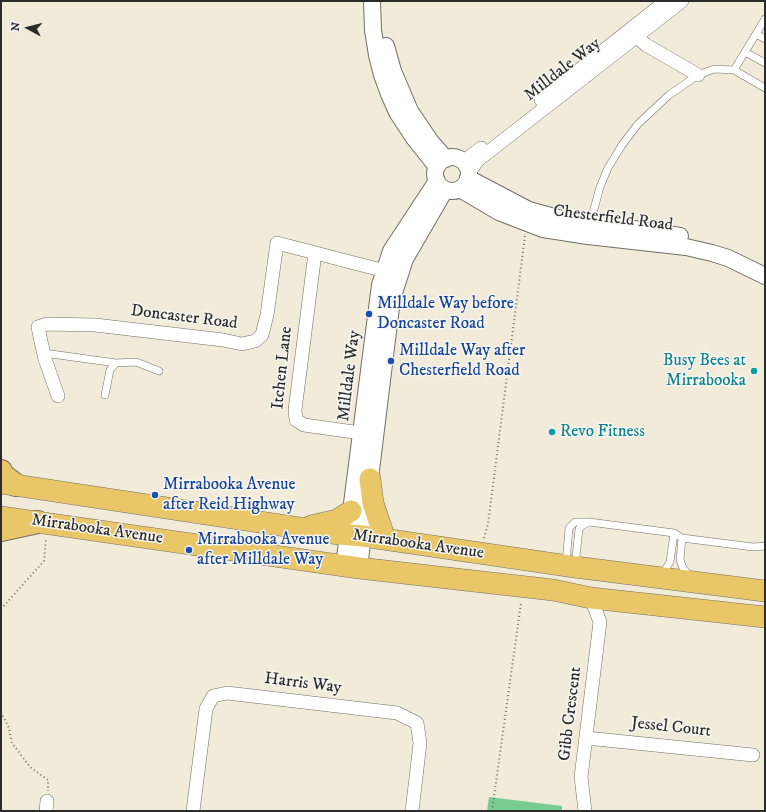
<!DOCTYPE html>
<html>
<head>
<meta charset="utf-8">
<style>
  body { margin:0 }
  #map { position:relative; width:766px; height:812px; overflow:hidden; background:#f2ebd9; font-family:"IM FELL DW Pica",serif }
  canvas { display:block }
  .frame { position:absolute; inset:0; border:2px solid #2b2b2b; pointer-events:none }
  .north { position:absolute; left:8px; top:8px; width:40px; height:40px; -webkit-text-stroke:3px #f6f6f2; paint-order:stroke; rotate:277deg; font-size:11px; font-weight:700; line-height:16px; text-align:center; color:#2b2b2b }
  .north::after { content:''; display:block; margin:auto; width:14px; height:18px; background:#2b2b2b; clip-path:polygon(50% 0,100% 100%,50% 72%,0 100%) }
</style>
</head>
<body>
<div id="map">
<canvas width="766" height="812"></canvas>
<div class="frame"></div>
<div class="north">N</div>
</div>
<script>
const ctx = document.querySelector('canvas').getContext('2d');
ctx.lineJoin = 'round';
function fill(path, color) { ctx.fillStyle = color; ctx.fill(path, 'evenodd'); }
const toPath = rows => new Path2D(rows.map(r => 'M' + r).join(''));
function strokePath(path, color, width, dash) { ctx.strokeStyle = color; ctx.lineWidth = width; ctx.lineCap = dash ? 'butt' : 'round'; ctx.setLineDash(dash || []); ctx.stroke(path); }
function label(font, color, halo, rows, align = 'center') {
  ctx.font = font + ' "IM FELL DW Pica",serif'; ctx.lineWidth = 3; ctx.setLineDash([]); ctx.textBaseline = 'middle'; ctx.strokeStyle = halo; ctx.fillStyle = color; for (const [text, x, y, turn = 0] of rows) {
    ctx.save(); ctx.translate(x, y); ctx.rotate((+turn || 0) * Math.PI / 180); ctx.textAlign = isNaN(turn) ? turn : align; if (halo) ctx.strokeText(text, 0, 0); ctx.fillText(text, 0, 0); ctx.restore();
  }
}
fill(toPath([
  [489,797,562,806,562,811,487,811]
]), '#77cd91');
const service = toPath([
  [756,34,765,39],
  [745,52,765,63],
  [734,70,765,19],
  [590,224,600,187,608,168,622,145,638,124,669,95,698,75,714,69,734,70,765,88],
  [44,353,116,363],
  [105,395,110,370,116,363,136,362,159,371],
  [682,538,680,560,683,568,690,577],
  [566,563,569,528,575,522,589,522,674,533,682,538,753,547,765,546],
  [575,566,579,529,583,525,589,522],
  [660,575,665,570,670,562,674,533]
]);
const minor = toPath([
  [632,29,637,37,646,45,698,75],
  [541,100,666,1],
  [463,162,481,148],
  [469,172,478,160,682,1],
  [315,253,295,410,296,420,304,425,361,433],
  [58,396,45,359,40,337,38,327,47,324,95,325,223,340,242,344,255,341,262,335,267,315,277,243,385,271],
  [586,738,753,755],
  [46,811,47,801],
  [193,811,206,709,213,696,227,693,397,713,417,723,420,743,412,811],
  [585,811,581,777,600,622,591,598]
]);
const tertiary = toPath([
  [372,1,373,30,377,55,382,75,389,94,397,112,414,138,437,167],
  [386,46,393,71,410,111,431,142,446,159],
  '435 174a17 17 0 1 1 34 0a17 17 0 1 1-34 0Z',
  [468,178,529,210,572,222,620,227,680,236],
  [460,189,499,212,543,229,588,236,686,247,712,253,728,258,765,276],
  [344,566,380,285,391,251,437,181],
  [359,568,392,299,405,259,445,190]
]);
const primary = toPath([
  [370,479,373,503,385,539],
  [1,483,339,534,363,536,575,567,765,591],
  [1,517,359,568,553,590,591,598,765,617],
  [311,526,337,520,351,511]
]);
const motorway = toPath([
  [1,471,3,475,16,485],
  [1,530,38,522]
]);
strokePath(service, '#716e68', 8);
strokePath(minor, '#716e68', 14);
strokePath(tertiary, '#716e68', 18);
strokePath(primary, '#716e68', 22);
strokePath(motorway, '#716e68', 24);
strokePath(toPath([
  [484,538,488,524,525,236],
  [1,609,44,561,46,539],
  [1,712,9,728,12,743,30,767,48,780,48,791],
  [492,811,521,603]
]), '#716e68', 2, [1, 3]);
strokePath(service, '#fff', 7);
strokePath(minor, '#fff', 13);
strokePath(tertiary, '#fff', 16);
strokePath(primary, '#e9c769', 21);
strokePath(motorway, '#e9c769', 22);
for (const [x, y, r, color] of [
  [369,314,4,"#1a4fb4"],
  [391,361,4,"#1a4fb4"],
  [754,371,4,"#0f9aa8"],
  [552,432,4,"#0f9aa8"],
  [155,495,4,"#1a4fb4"],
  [189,550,4,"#1a4fb4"]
]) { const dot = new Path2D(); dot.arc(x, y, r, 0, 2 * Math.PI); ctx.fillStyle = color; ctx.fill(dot); strokePath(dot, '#f6f6f2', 1.5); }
label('17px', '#2b2b2b', '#f6f6f2', [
  ["Milldale Way",563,70,-38],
  ["Chesterfield Road",613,219,7],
  ["Doncaster Road",184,318,7],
  ["Itchen Lane",283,368,-84],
  ["Milldale Way",350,376,-83],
  ["Mirrabooka Avenue",97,530,8],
  ["Mirrabooka Avenue",418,545,8],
  ["Harris Way",303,684,7],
  ["Gibb Crescent",571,714,-83],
  ["Jessel Court",671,728,6]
]);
label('17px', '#164399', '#f6f6f2', [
  ["Milldale Way before",377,304],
  ["Doncaster Road",377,324],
  ["Milldale Way after",399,351],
  ["Chesterfield Road",399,371],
  ["Mirrabooka Avenue",163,485],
  ["after Reid Highway",163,505],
  ["Mirrabooka Avenue",197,540],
  ["after Milldale Way",197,560]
], 'left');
label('17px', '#0d838f', '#f6f6f2', [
  ["Busy Bees at",746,361],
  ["Mirrabooka",746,381],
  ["Revo Fitness",560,432,"left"]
], 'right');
</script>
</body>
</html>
